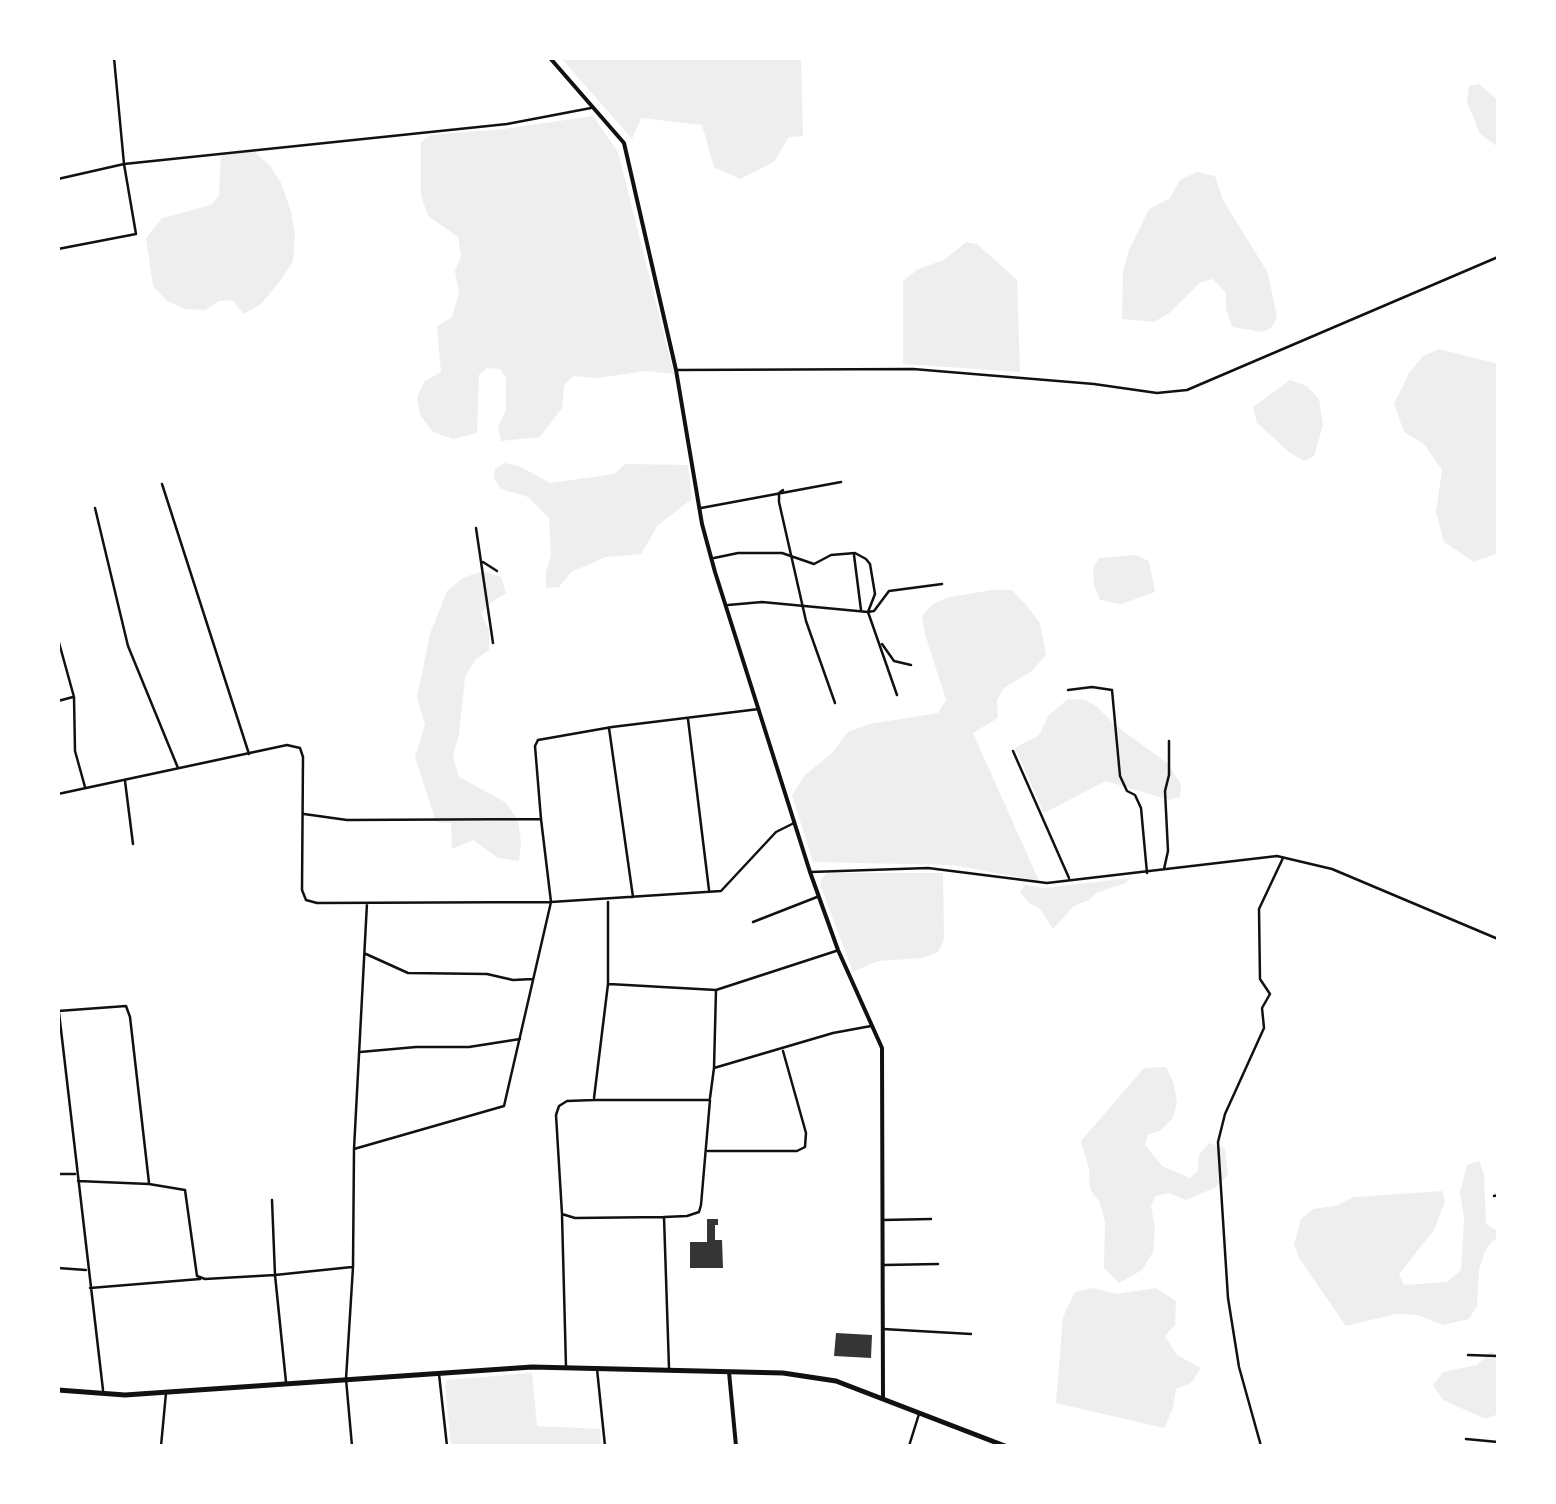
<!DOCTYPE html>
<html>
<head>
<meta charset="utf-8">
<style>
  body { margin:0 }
  #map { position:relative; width:1556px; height:1504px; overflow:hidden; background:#fff; font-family:"Playfair Display",serif }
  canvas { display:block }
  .frame { position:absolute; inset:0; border:60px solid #fff; pointer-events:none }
</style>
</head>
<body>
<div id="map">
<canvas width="1556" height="1504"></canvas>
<div class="frame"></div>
</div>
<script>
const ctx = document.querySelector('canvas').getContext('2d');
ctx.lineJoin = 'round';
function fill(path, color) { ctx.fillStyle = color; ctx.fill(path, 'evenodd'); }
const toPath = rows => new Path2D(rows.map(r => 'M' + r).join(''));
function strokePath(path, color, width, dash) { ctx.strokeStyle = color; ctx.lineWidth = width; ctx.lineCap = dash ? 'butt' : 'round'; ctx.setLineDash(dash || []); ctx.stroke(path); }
fill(toPath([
  [561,58,801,58,803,136,789,137,774,162,740,179,714,167,702,125,641,118,632,139],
  [1479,84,1498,100,1498,147,1480,134,1467,102,1469,86],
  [593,116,618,152,674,374,646,371,597,378,573,376,564,385,562,408,540,437,501,441,498,428,506,409,506,378,500,369,487,368,479,375,477,433,453,439,433,432,420,415,417,397,425,381,441,372,437,326,452,317,459,293,455,271,461,256,458,237,428,216,421,196,421,142,431,135,503,129],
  [254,151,270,166,281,183,291,211,295,235,293,261,281,280,261,304,244,314,232,300,219,301,205,310,185,309,167,301,153,286,146,238,162,218,211,205,219,195,221,155],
  [1197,172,1215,176,1223,200,1268,273,1277,318,1271,328,1262,332,1232,327,1226,309,1226,293,1213,279,1201,282,1168,314,1154,322,1122,319,1123,272,1129,250,1149,209,1169,199,1180,180],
  [966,242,977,244,1017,280,1020,372,903,364,903,281,918,269,944,260],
  [1439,349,1498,364,1498,553,1474,562,1444,542,1436,512,1442,470,1424,444,1404,432,1394,404,1409,373,1423,356],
  [1290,380,1307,386,1319,399,1323,425,1314,456,1304,461,1289,452,1257,423,1253,407],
  [504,463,519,466,550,483,614,474,625,464,688,465,692,499,658,525,641,554,606,557,571,572,559,587,546,588,546,572,551,556,549,518,528,497,501,489,494,479,495,469],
  [1135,555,1149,561,1155,592,1121,604,1100,600,1094,585,1093,568,1099,558],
  [483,571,501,577,506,593,490,603,481,614,489,630,489,650,475,660,465,677,459,734,453,756,459,777,505,802,518,820,521,842,519,861,498,858,473,840,452,849,451,823,436,822,415,757,425,725,417,697,430,634,447,591,463,578],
  [992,590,1012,590,1027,606,1040,623,1046,655,1032,671,1004,688,997,700,998,718,973,733,1039,881,953,865,813,862,792,795,805,775,831,754,848,732,869,724,938,713,946,700,925,634,922,616,933,604,949,597],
  [1068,699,1085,700,1096,706,1115,725,1167,763,1181,784,1180,797,1170,800,1106,781,1044,813,1015,748,1039,735,1049,715],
  [827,873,943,873,944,939,938,952,923,958,878,961,853,972,821,887,821,879],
  [1130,878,1126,883,1096,893,1089,900,1074,906,1053,929,1040,909,1029,903,1020,892,1025,885,1045,888],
  [1166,1067,1174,1084,1177,1102,1173,1118,1161,1130,1148,1135,1145,1145,1162,1166,1190,1178,1198,1171,1199,1155,1209,1143,1225,1148,1228,1175,1214,1188,1186,1200,1169,1193,1155,1196,1151,1206,1155,1228,1153,1252,1142,1270,1119,1283,1104,1268,1105,1221,1100,1203,1090,1189,1089,1169,1081,1141,1144,1068],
  [1479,1161,1484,1174,1486,1224,1498,1231,1498,1239,1492,1241,1485,1251,1479,1270,1477,1306,1469,1319,1443,1325,1417,1315,1396,1314,1346,1326,1299,1258,1294,1245,1301,1219,1313,1209,1335,1206,1354,1197,1442,1191,1445,1201,1434,1230,1399,1274,1404,1285,1447,1282,1461,1270,1464,1219,1460,1192,1467,1165],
  [1093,1288,1117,1294,1156,1288,1176,1301,1175,1325,1165,1336,1177,1355,1201,1368,1191,1383,1176,1389,1173,1408,1164,1428,1056,1403,1063,1317,1075,1292],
  [1491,1351,1498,1356,1498,1414,1486,1419,1443,1400,1433,1385,1443,1372,1477,1365],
  [532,1373,537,1426,600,1429,602,1446,451,1446,445,1386,447,1380]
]), '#eee');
fill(toPath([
  [707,1219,718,1219,718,1225,715,1225,715,1240,722,1240,723,1268,690,1268,690,1242,707,1242],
  [836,1333,872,1335,871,1358,834,1356]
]), '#353535');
strokePath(toPath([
  [58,179,124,164,507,124,591,108],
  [58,249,136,234,124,164,114,58],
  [677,370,913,369,1094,384,1157,393,1187,390,1498,257],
  [162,484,249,754],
  [783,490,779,493,779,502,806,621,835,703],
  [95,508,128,646,178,768],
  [701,508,841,482],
  [476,528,493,643],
  [854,555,861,610],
  [714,558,738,553,782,553,814,564,831,555,855,553,866,559,870,564,875,594,868,612,874,611,889,591,942,584],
  [483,562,497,571],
  [728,605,762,602,868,612,897,695],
  [58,639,74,697,75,751,85,787],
  [882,644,894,661,911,665],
  [1068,690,1092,687,1112,690,1120,776,1127,791,1135,795,1141,808,1147,873],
  [58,701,73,697],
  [688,719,709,890],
  [609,728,633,897],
  [1013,751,1069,878],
  [125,781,133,844],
  [58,794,287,745,300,748,303,757,302,890,306,900,317,903,551,902,721,891,776,832,794,823],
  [304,814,347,820,541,819],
  [1164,869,1168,851,1165,791,1169,775,1169,741],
  [811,872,928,868,1047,883,1277,856,1332,869,1498,939],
  [753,922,817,897],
  [836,951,716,990,714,1068,833,1033,871,1026],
  [366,954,408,973,487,974,513,980,533,979],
  [609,984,716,990],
  [58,1004,103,1390],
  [58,1011,126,1006,130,1017,149,1183],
  [360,1052,416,1047,469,1047,520,1039],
  [594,1098,608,984,608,902],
  [710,1098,714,1068],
  [354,1149,504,1106,551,902,541,819,535,746,538,740,612,727,759,709],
  [708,1151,797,1151,805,1147,806,1133,783,1051],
  [58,1174,75,1174],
  [78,1181,149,1184,185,1190,197,1276,205,1279,275,1275,286,1382],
  [1494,1196,1498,1195],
  [272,1200,275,1275,352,1267],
  [562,1215,566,1367],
  [664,1217,687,1216,699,1212,701,1205,710,1100,594,1100,567,1101,559,1106,556,1115,562,1214,575,1218,664,1217,669,1368],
  [883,1220,931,1219],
  [884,1265,938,1264],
  [58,1268,86,1270],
  [90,1288,200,1279],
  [883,1329,971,1334],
  [1468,1355,1498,1356],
  [597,1369,605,1446],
  [439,1374,447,1446],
  [1466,1439,1498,1442],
  [161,1446,166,1393],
  [352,1446,346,1379,353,1267,354,1149,367,903],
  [608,1446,627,1446],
  [909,1446,919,1414],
  [1261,1446,1239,1367,1228,1298,1218,1142,1225,1114,1264,1028,1262,1008,1270,994,1260,979,1259,909,1283,858]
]), '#111', 2.5);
strokePath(toPath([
  [550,58,624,143,676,370,702,524,715,572,810,872,838,950,882,1048,883,1399],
  [729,1372,736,1446]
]), '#111', 4);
strokePath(toPath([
  [58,1390,125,1395,532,1367,783,1373,836,1381,1005,1446]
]), '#111', 5);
</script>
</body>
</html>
